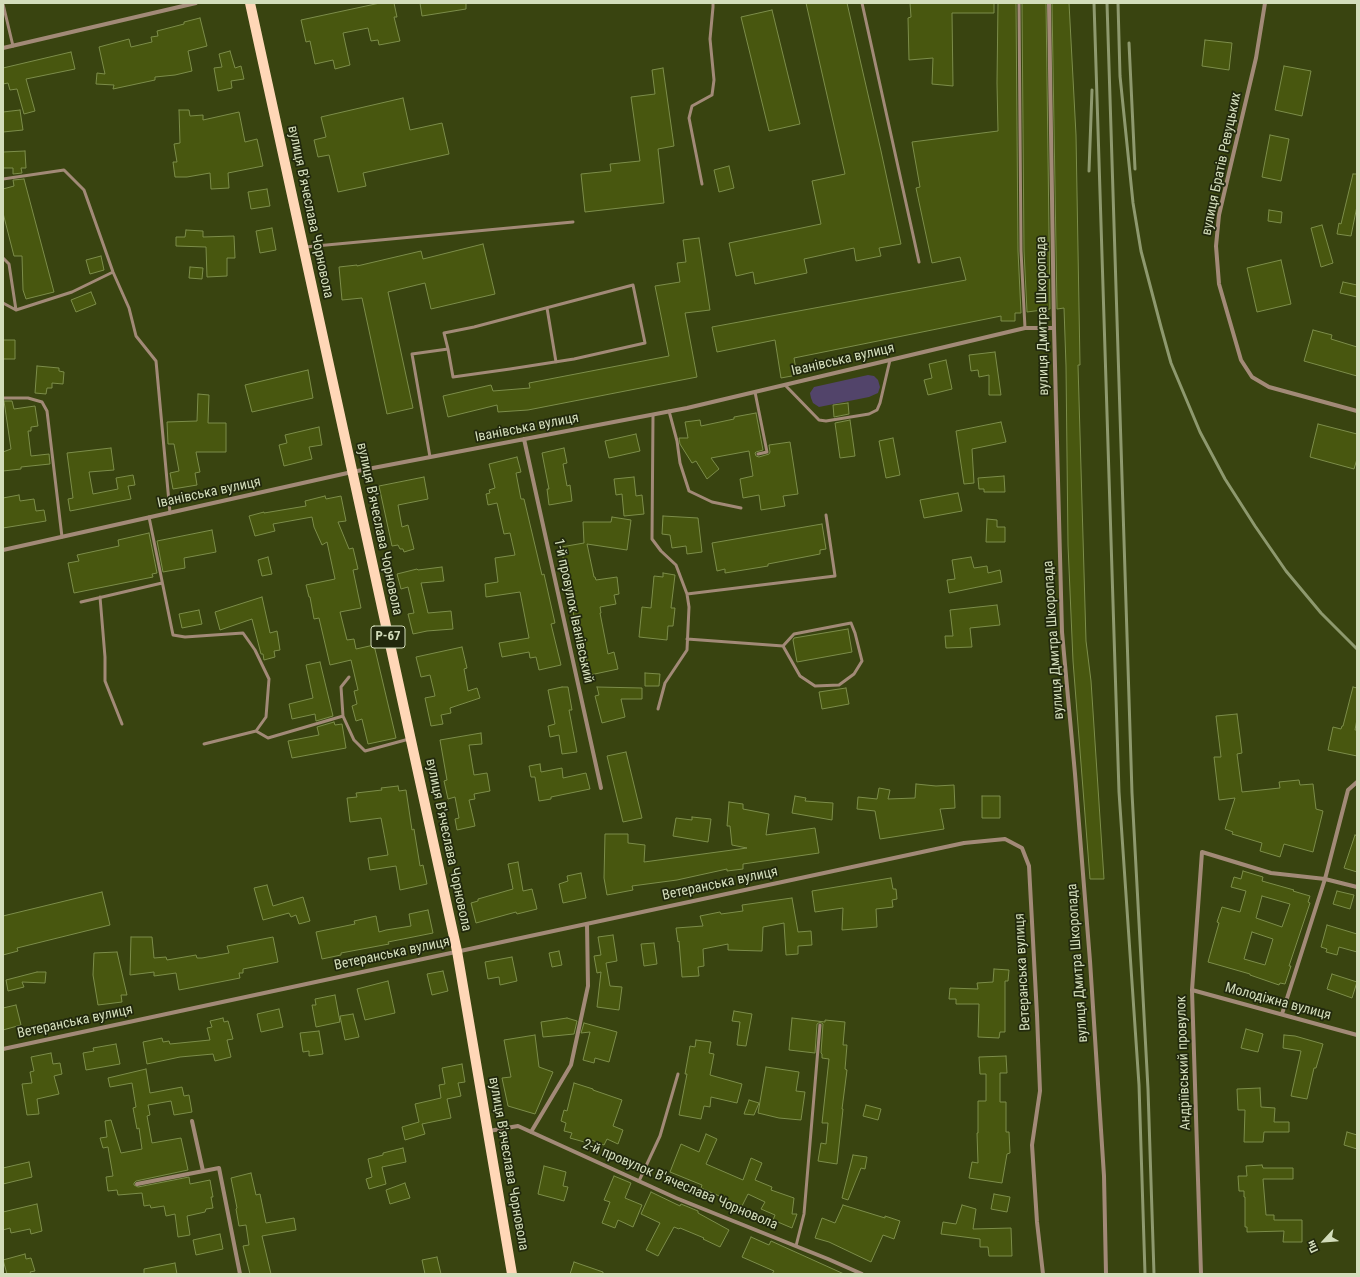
<!DOCTYPE html>
<html>
<head>
<meta charset="utf-8">
<style>
  body { margin:0 }
  #map { position:relative; width:1360px; height:1277px; overflow:hidden; background:#394410; font-family:"Roboto Condensed",sans-serif }
  canvas { display:block }
  .frame { position:absolute; inset:0; border:4px solid #d3ddbb; pointer-events:none }
  .north { position:absolute; left:1304px; top:1221px; width:40px; height:40px; -webkit-text-stroke:3px #22290d; paint-order:stroke; rotate:244deg; font-size:11px; font-weight:700; line-height:16px; text-align:center; color:#d3ddbb }
  .north::after { content:''; display:block; margin:auto; width:14px; height:18px; background:#d3ddbb; clip-path:polygon(50% 0,100% 100%,50% 72%,0 100%) }
</style>
</head>
<body>
<div id="map">
<canvas width="1360" height="1277"></canvas>
<div class="frame"></div>
<div class="north">Пн</div>
</div>
<script>
const ctx = document.querySelector('canvas').getContext('2d');
ctx.lineJoin = 'round';
function fill(path, color) { ctx.fillStyle = color; ctx.fill(path, 'evenodd'); }
const toPath = rows => new Path2D(rows.map(r => 'M' + r).join(''));
function strokePath(path, color, width, dash) { ctx.strokeStyle = color; ctx.lineWidth = width; ctx.lineCap = dash ? 'butt' : 'round'; ctx.setLineDash(dash || []); ctx.stroke(path); }
function label(font, color, halo, rows, align = 'center') {
  ctx.font = font + ' "Roboto Condensed",sans-serif'; ctx.lineWidth = 3.5; ctx.setLineDash([]); ctx.textBaseline = 'middle'; ctx.strokeStyle = halo; ctx.fillStyle = color; for (const [text, x, y, turn = 0] of rows) {
    ctx.save(); ctx.translate(x, y); ctx.rotate((+turn || 0) * Math.PI / 180); ctx.textAlign = isNaN(turn) ? turn : align; if (halo) ctx.strokeText(text, 0, 0); ctx.fillText(text, 0, 0); ctx.restore();
  }
}
fill(toPath([
  [868,375,874,376,878,380,880,387,878,393,869,397,819,407,813,403,811,398,810,393,814,387]
]), '#52446a');
const building = toPath([
  [380,3,394,3,397,17,394,17,400,41,379,45,378,40,371,41,368,28,343,33,350,65,335,69,333,60,315,64,310,41,306,42,301,20,380,3],
  [420,3,466,3,466,9,422,16,420,3],
  [806,3,847,3,881,151,901,244,879,248,881,256,856,261,854,248,804,259,807,273,755,284,753,272,736,276,729,243,821,224,812,181,845,174,806,3],
  [910,3,994,3,994,13,952,13,953,86,932,84,933,58,909,60,908,18,911,17,910,3],
  [998,3,1016,3,1018,251,1021,313,1015,313,1015,321,1001,321,1001,316,794,358,797,375,781,378,775,340,717,352,712,327,966,280,960,257,932,263,916,188,920,187,912,142,998,131,997,83,998,3],
  [1022,3,1046,3,1050,309,1027,312,1024,251,1022,3],
  [1052,3,1069,3,1076,135,1080,365,1078,365,1086,641,1091,681,1104,879,1090,879,1073,661,1068,545,1066,366,1064,308,1057,309,1052,3],
  [772,10,800,124,769,131,741,17,772,10],
  [200,18,207,46,188,51,192,71,175,75,155,77,155,80,113,89,114,85,96,84,97,73,105,74,99,47,129,39,131,47,152,42,151,37,158,36,157,31,184,24,184,22,200,18],
  [1205,40,1232,43,1229,70,1202,66,1205,40],
  [230,51,235,68,241,66,244,79,231,81,232,88,218,91,214,68,222,67,219,54,230,51],
  [71,52,75,69,26,79,35,111,24,114,17,89,10,90,8,83,3,84,3,68,71,52],
  [1284,66,1311,71,1302,116,1275,110,1284,66],
  [663,68,674,146,658,149,664,203,585,212,581,174,611,171,610,164,640,161,631,97,655,94,652,70,663,68],
  [403,98,410,130,442,123,449,154,363,173,366,186,338,192,329,155,318,157,314,140,326,137,321,117,403,98],
  [20,110,23,130,3,132,3,112,20,110],
  [179,110,189,110,190,116,203,115,203,120,239,112,245,142,257,139,263,166,228,173,229,188,211,189,210,173,187,177,175,177,173,162,177,162,174,144,180,143,179,110],
  [1270,135,1289,139,1281,181,1262,177,1270,135],
  [25,151,26,168,21,168,22,173,13,174,13,168,3,168,3,152,25,151],
  [729,166,734,188,719,192,714,170,729,166],
  [1353,174,1357,174,1357,206,1351,236,1337,234,1339,223,1341,224,1353,174],
  [24,179,54,292,26,299,23,290,22,256,14,256,3,213,3,189,14,186,13,180,24,179],
  [267,189,270,206,251,209,248,192,267,189],
  [1269,210,1282,212,1281,223,1268,221,1269,210],
  [1322,225,1333,263,1321,267,1311,228,1322,225],
  [272,228,276,250,260,253,256,231,272,228],
  [186,230,203,231,203,237,234,236,235,258,227,258,227,276,207,277,206,247,176,246,176,237,185,237,186,230],
  [699,238,710,310,685,313,697,377,528,410,498,412,497,405,448,417,443,396,491,385,493,391,530,388,529,383,669,356,655,286,680,282,677,263,686,262,683,240,699,238],
  [483,244,495,294,431,309,425,283,388,292,413,408,387,414,362,298,342,300,339,267,357,265,357,266,421,251,423,259,483,244],
  [101,256,104,270,90,274,86,260,101,256],
  [1281,260,1291,304,1257,312,1247,268,1281,260],
  [190,267,203,268,202,279,189,278,190,267],
  [1343,282,1357,285,1357,297,1340,293,1343,282],
  [91,292,96,304,76,312,71,300,91,292],
  [1313,330,1332,335,1331,339,1357,347,1357,376,1304,361,1313,330],
  [3,340,15,340,15,359,3,359,3,340],
  [995,352,1001,395,989,395,989,375,979,377,978,370,971,371,969,355,995,352],
  [946,360,952,389,928,395,924,380,932,378,929,364,946,360],
  [37,366,59,368,59,371,64,372,63,384,52,383,52,388,47,388,46,394,35,393,37,366],
  [308,370,313,398,252,412,245,385,308,370],
  [198,394,209,395,208,423,226,423,226,452,196,452,200,472,195,473,197,485,173,489,170,473,179,471,174,444,168,444,167,422,197,421,198,394],
  [4,401,12,401,14,409,35,406,38,426,31,427,31,431,28,431,31,456,49,454,50,464,21,467,21,469,3,471,3,452,11,449,4,401],
  [848,403,849,414,834,417,833,405,848,403],
  [756,413,763,450,756,452,755,453,756,456,759,457,769,454,770,452,769,445,790,442,798,494,783,496,785,506,761,510,759,495,743,498,740,479,753,476,749,451,711,458,719,469,707,479,696,461,692,463,680,444,679,438,688,438,685,422,700,420,701,426,734,419,734,417,756,413],
  [850,420,855,456,840,458,835,423,850,420],
  [1001,422,1006,442,972,449,974,483,964,484,956,431,1001,422],
  [1318,424,1357,434,1357,459,1354,469,1310,457,1318,424],
  [319,427,322,445,309,447,312,459,284,466,279,445,287,443,285,435,319,427],
  [636,434,640,451,609,458,605,441,636,434],
  [893,438,900,475,886,478,879,441,893,438],
  [111,448,114,470,89,472,93,494,118,489,116,478,133,475,135,485,128,486,131,499,70,511,68,499,73,498,67,453,111,448],
  [564,448,567,463,563,464,567,486,570,485,572,501,549,505,547,489,549,489,542,453,564,448],
  [517,457,521,472,516,473,521,499,524,499,542,575,544,574,555,623,551,624,561,665,539,670,536,657,530,658,529,652,502,657,499,643,529,638,520,592,486,597,485,584,498,582,495,558,515,555,510,533,504,534,497,503,488,505,486,494,490,493,489,490,495,488,489,464,517,457],
  [1004,476,1005,492,984,492,984,489,979,489,978,478,1004,476],
  [424,477,428,499,398,505,402,527,408,525,414,549,404,552,403,549,400,549,398,545,392,546,379,486,424,477],
  [634,477,636,496,642,495,644,514,624,516,622,494,616,495,614,479,634,477],
  [958,493,962,511,924,518,920,500,958,493],
  [19,495,20,501,34,499,36,511,44,510,46,521,3,528,3,498,19,495],
  [325,496,326,499,341,496,346,521,338,522,349,549,353,548,358,569,353,570,361,608,340,612,347,640,354,639,356,649,374,645,396,738,368,744,362,719,356,721,352,706,357,704,354,691,358,690,351,660,330,665,319,618,314,619,310,597,309,597,306,585,335,579,327,542,322,545,314,527,312,517,273,524,275,531,255,536,249,516,264,512,264,513,306,506,305,501,325,496],
  [663,516,698,518,702,552,687,554,686,546,672,548,670,535,662,534,663,516],
  [612,517,631,520,627,550,587,544,594,577,595,577,596,580,617,577,619,594,614,595,616,604,600,607,601,613,600,613,608,654,614,652,618,669,590,675,583,645,578,646,567,567,565,568,561,547,584,543,583,522,611,522,612,517],
  [987,519,997,520,997,527,1005,527,1005,542,986,542,987,519],
  [822,524,826,549,820,550,820,554,768,564,768,566,725,573,725,569,717,571,712,543,822,524],
  [212,530,216,552,184,558,185,568,163,572,157,541,212,530],
  [149,533,157,573,152,574,153,577,74,593,68,563,79,561,77,555,119,546,118,540,149,533],
  [268,557,272,574,262,576,258,560,268,557],
  [971,557,974,568,987,566,988,573,1000,570,1002,582,949,593,947,580,955,579,952,560,971,557],
  [442,567,444,581,421,583,428,613,451,611,453,629,427,631,413,634,408,614,414,613,408,587,401,589,397,574,417,569,418,570,442,567],
  [663,573,675,575,671,608,675,608,673,626,668,626,667,640,639,637,642,607,651,608,654,576,663,577,663,573],
  [262,597,270,633,277,631,280,650,274,651,275,657,264,660,263,654,261,654,252,619,220,630,215,612,262,597],
  [997,605,1000,625,970,628,972,647,946,648,945,636,953,636,950,610,997,605],
  [199,610,202,624,182,628,179,614,199,610],
  [848,629,852,652,797,662,793,640,794,638,848,629],
  [462,647,467,668,464,669,468,691,477,688,480,698,450,708,451,713,441,715,443,724,431,726,425,698,435,696,430,675,421,677,416,657,462,647],
  [320,662,333,716,316,721,315,714,292,719,289,704,313,698,306,665,320,662],
  [645,673,660,674,659,686,645,686,645,673],
  [562,687,568,687,572,710,569,710,577,752,562,754,559,735,550,737,548,726,555,724,548,690,562,687],
  [597,687,642,688,642,699,621,699,625,717,602,723,595,696,599,695,597,687],
  [1353,687,1357,688,1357,719,1355,730,1357,730,1357,756,1328,750,1333,727,1341,729,1342,726,1343,726,1353,687],
  [846,688,849,704,822,709,819,692,846,688],
  [1237,714,1242,753,1237,754,1242,792,1280,788,1279,782,1299,780,1300,785,1313,784,1316,809,1323,811,1313,852,1284,844,1280,857,1260,851,1262,843,1232,834,1233,832,1225,829,1235,798,1219,800,1214,757,1221,757,1216,716,1237,714],
  [334,722,335,725,342,724,346,748,292,758,288,741,319,735,317,727,334,722],
  [481,733,482,744,469,745,474,775,487,773,490,791,474,794,475,799,469,800,475,826,457,830,455,819,459,818,455,797,448,799,444,781,447,780,440,740,481,733],
  [626,752,642,818,623,822,607,756,626,752],
  [540,764,541,772,562,768,563,778,586,773,590,789,551,797,551,799,539,801,535,777,531,777,529,766,540,764],
  [916,784,936,786,954,785,955,808,940,809,944,829,880,839,875,811,857,809,858,797,877,799,879,788,890,790,888,799,915,798,916,784],
  [398,786,399,791,406,790,412,830,414,829,420,866,423,865,427,884,400,890,396,866,370,870,368,858,388,855,381,818,350,822,347,798,357,797,356,793,382,790,381,788,398,786],
  [795,796,806,798,805,801,833,803,832,820,792,813,795,796],
  [982,796,1000,796,1000,818,982,818,982,796],
  [729,802,743,804,743,809,769,814,766,835,815,828,819,853,743,864,743,869,727,871,727,869,677,880,632,886,633,890,607,895,604,878,605,834,628,834,628,843,645,845,644,862,747,848,732,845,730,826,727,826,729,802],
  [692,817,711,819,708,842,673,836,676,818,692,820,692,817],
  [1355,835,1357,836,1357,872,1344,868,1355,835],
  [518,862,523,891,532,889,537,909,517,914,516,912,476,923,471,903,478,901,478,899,513,889,508,864,518,862],
  [1243,871,1263,877,1262,881,1294,890,1293,891,1310,896,1308,902,1310,903,1289,966,1291,966,1285,984,1280,983,1279,985,1250,975,1250,974,1208,962,1219,923,1217,922,1222,907,1240,912,1246,891,1231,887,1234,877,1241,879,1243,871],
  [1262,896,1290,904,1282,927,1256,918,1262,896],
  [1252,932,1273,939,1265,965,1244,959,1252,932],
  [581,873,586,898,563,903,559,884,568,881,567,876,581,873],
  [891,878,893,889,896,889,897,899,892,900,893,907,876,909,877,927,842,930,843,908,815,912,812,891,891,878],
  [267,885,273,906,303,897,310,921,299,924,296,915,291,917,289,913,263,920,254,888,267,885],
  [1337,891,1354,895,1350,909,1333,904,1337,891],
  [102,892,110,925,17,948,18,951,3,955,3,916,102,892],
  [792,898,798,932,811,931,812,945,798,946,798,954,786,955,784,923,763,927,762,951,728,950,728,944,703,949,704,966,698,967,699,976,682,977,679,941,678,942,676,928,703,926,700,916,720,912,721,914,743,911,742,905,792,898],
  [428,910,433,933,388,942,389,944,341,953,341,955,322,959,316,932,355,924,354,921,376,916,379,932,386,930,411,926,409,914,428,910],
  [1327,925,1357,934,1357,952,1339,947,1337,955,1326,952,1327,949,1321,947,1327,925],
  [613,935,617,961,606,963,610,986,622,987,619,1010,597,1007,601,972,597,973,594,956,601,955,598,937,613,935],
  [131,937,152,937,154,958,166,957,167,960,196,955,197,958,202,958,229,953,227,946,273,937,278,962,243,969,243,973,239,973,240,978,179,990,176,973,154,976,154,972,130,975,131,937],
  [654,943,657,964,644,966,641,944,654,943],
  [559,951,562,965,552,967,549,953,559,951],
  [117,952,127,995,121,995,122,1002,98,1005,93,975,94,953,117,952],
  [512,957,517,981,500,985,499,977,488,979,485,962,512,957],
  [994,969,1009,970,1008,981,1005,981,1005,1032,1000,1032,999,1038,978,1037,979,1004,956,1004,956,999,949,999,950,988,978,989,977,983,993,982,994,969],
  [443,971,448,991,432,995,427,974,443,971],
  [37,972,46,972,45,983,22,982,24,987,8,991,6,980,37,972],
  [1332,974,1357,982,1352,998,1327,989,1332,974],
  [388,981,395,1013,365,1020,357,989,388,981],
  [335,995,340,1022,316,1027,312,1005,316,1005,315,999,335,995],
  [16,1005,21,1025,3,1030,3,1008,16,1005],
  [279,1009,283,1027,261,1032,257,1014,279,1009],
  [734,1011,752,1014,746,1046,737,1045,740,1022,732,1021,734,1011],
  [353,1014,359,1037,345,1040,340,1016,353,1014],
  [223,1018,224,1022,228,1021,233,1039,227,1040,231,1057,215,1061,213,1054,180,1057,147,1064,143,1042,162,1038,163,1042,169,1041,170,1044,210,1040,207,1028,212,1027,210,1021,223,1018],
  [567,1018,577,1021,574,1034,543,1037,541,1022,567,1018],
  [792,1018,825,1022,825,1020,845,1022,843,1045,847,1045,845,1069,847,1070,842,1109,843,1109,837,1164,818,1161,821,1143,826,1144,828,1123,822,1123,829,1059,822,1058,822,1054,821,1053,823,1024,820,1022,817,1024,815,1053,789,1050,792,1018],
  [584,1023,617,1032,609,1062,595,1058,594,1063,583,1060,590,1032,581,1033,584,1023],
  [1246,1029,1263,1034,1258,1052,1241,1048,1246,1029],
  [319,1031,323,1054,309,1056,309,1051,303,1052,300,1033,319,1031],
  [535,1035,539,1067,553,1072,535,1114,508,1106,502,1078,511,1077,504,1040,535,1035],
  [1284,1035,1295,1036,1323,1044,1316,1068,1314,1068,1307,1099,1291,1096,1301,1051,1283,1048,1284,1035],
  [696,1040,711,1042,709,1053,714,1054,710,1075,742,1084,737,1103,711,1097,710,1107,704,1106,701,1119,679,1115,687,1074,685,1074,690,1046,695,1047,696,1040],
  [116,1044,120,1064,86,1070,83,1053,94,1051,93,1048,116,1044],
  [51,1053,53,1064,60,1063,62,1074,54,1076,59,1094,37,1099,39,1114,27,1115,22,1084,32,1083,30,1072,34,1071,31,1057,51,1053],
  [1006,1056,1007,1073,1000,1073,1000,1102,1006,1102,1006,1132,1009,1132,1010,1153,1007,1154,1002,1183,969,1178,972,1162,978,1163,977,1133,978,1133,978,1101,986,1101,986,1074,980,1074,979,1057,1006,1056],
  [462,1064,465,1082,458,1083,461,1096,447,1099,451,1118,422,1124,425,1134,405,1140,402,1127,419,1122,415,1104,441,1098,439,1085,445,1084,442,1068,462,1064],
  [766,1067,799,1072,796,1091,805,1092,801,1120,779,1118,758,1113,766,1067],
  [146,1069,150,1093,182,1087,184,1096,189,1095,192,1112,174,1115,171,1101,148,1105,150,1115,147,1116,152,1143,181,1138,188,1170,136,1181,134,1183,134,1185,138,1187,189,1177,190,1184,210,1180,213,1197,211,1197,213,1208,206,1209,205,1212,187,1216,190,1235,178,1237,175,1214,166,1216,164,1206,151,1208,150,1205,144,1206,142,1193,118,1195,117,1190,108,1191,106,1177,113,1176,108,1147,103,1148,100,1138,107,1137,105,1121,111,1120,121,1153,142,1149,139,1128,137,1129,133,1108,136,1107,132,1083,110,1087,108,1078,146,1069],
  [574,1083,593,1089,593,1090,622,1100,613,1126,623,1130,618,1144,607,1139,604,1145,589,1139,588,1143,570,1138,572,1133,564,1131,566,1123,561,1121,564,1110,567,1111,574,1083],
  [1260,1088,1261,1107,1275,1108,1274,1122,1289,1122,1289,1132,1264,1132,1263,1142,1244,1142,1245,1110,1238,1110,1237,1089,1260,1088],
  [749,1100,759,1103,754,1115,744,1114,749,1100],
  [866,1105,881,1109,878,1120,863,1116,866,1105],
  [1347,1132,1357,1135,1357,1149,1344,1145,1347,1132],
  [706,1134,717,1139,706,1164,743,1180,751,1158,762,1163,755,1180,772,1187,771,1190,794,1198,792,1214,797,1214,792,1228,773,1220,775,1215,761,1209,765,1202,748,1194,742,1206,701,1188,702,1185,670,1172,681,1144,699,1152,706,1134],
  [403,1148,406,1162,382,1167,386,1184,369,1189,366,1179,372,1177,368,1159,383,1155,383,1153,403,1148],
  [853,1155,867,1157,865,1169,861,1168,848,1200,842,1198,853,1155],
  [29,1162,32,1177,3,1184,3,1168,29,1162],
  [1262,1165,1263,1168,1293,1168,1293,1179,1263,1179,1266,1215,1274,1215,1274,1220,1302,1220,1302,1242,1283,1242,1284,1231,1247,1232,1247,1227,1245,1227,1245,1197,1244,1197,1244,1191,1239,1191,1238,1176,1247,1176,1246,1166,1262,1165],
  [544,1166,566,1172,563,1186,568,1187,564,1201,538,1194,544,1166],
  [251,1173,256,1195,260,1194,266,1223,294,1218,296,1230,262,1236,271,1274,250,1274,243,1246,249,1245,246,1225,239,1226,236,1209,237,1208,231,1178,251,1173],
  [614,1176,631,1183,625,1198,642,1205,633,1227,618,1220,615,1228,602,1223,610,1202,604,1200,614,1176],
  [405,1183,410,1198,390,1204,386,1190,405,1183],
  [651,1192,680,1206,681,1204,698,1211,698,1213,729,1230,720,1247,703,1239,704,1238,680,1228,679,1229,674,1227,658,1256,646,1250,660,1223,641,1214,651,1192],
  [994,1194,1010,1197,1007,1212,991,1209,994,1194],
  [37,1204,42,1231,31,1234,30,1229,11,1233,10,1228,3,1230,3,1212,37,1204],
  [843,1205,885,1218,885,1216,900,1221,894,1239,883,1235,871,1262,829,1242,815,1238,822,1218,835,1223,843,1205],
  [962,1205,976,1209,973,1229,1011,1228,1012,1256,989,1256,988,1247,980,1247,980,1239,941,1234,943,1222,956,1224,962,1205],
  [220,1234,223,1249,196,1255,193,1240,220,1234],
  [751,1237,769,1245,771,1241,844,1274,772,1274,774,1271,742,1257,751,1237],
  [25,1254,26,1259,31,1258,35,1271,30,1272,31,1274,7,1274,3,1260,25,1254],
  [437,1257,441,1274,425,1274,422,1260,437,1257],
  [574,1262,603,1272,603,1274,570,1274,574,1262],
  [175,1263,177,1274,144,1274,144,1269,175,1263]
]);
fill(building, '#48570f');
strokePath(building, '#7c8d4a', 1);
strokePath(toPath([
  [862,3,919,262],
  [1019,3,1021,251,1025,328],
  [3,4,13,46],
  [3,179,64,170,84,190,113,272,129,308,136,336,156,361,170,513],
  [702,184,689,118,692,106,712,95,714,80,710,39,713,7,713,3],
  [305,247,573,222],
  [3,258,9,264,16,310],
  [3,303,16,310,72,292,113,272],
  [547,308,556,362],
  [785,385,819,420,826,421,869,414,877,410,880,403,890,360],
  [755,392,767,452,758,454],
  [3,398,28,398,42,402,47,411,62,537],
  [669,411,677,441,680,463,689,491,712,502,741,508],
  [653,415,652,539,661,551,676,565,687,594,689,607,687,650,665,683,658,709],
  [430,457,412,354,448,349,453,377,510,369,574,359,645,343,633,285,474,327,444,333,448,349],
  [149,517,173,635,185,637,243,633,255,650,269,679,266,717,256,731],
  [687,594,835,576,826,515],
  [100,597,105,657,105,681,122,724],
  [81,602,162,583],
  [851,623,855,633,862,661,854,674,839,685,815,686,800,676,783,646,794,634,851,623],
  [687,639,783,646],
  [343,716,341,687,349,677],
  [204,744,256,731,268,738,343,716,354,740,365,751,409,739],
  [639,1181,660,1136,678,1074],
  [796,1246,804,1214,820,1025]
]), '#a28a77', 3);
strokePath(toPath([
  [1049,3,1054,328,1062,632,1075,774,1090,961,1104,1176,1106,1274],
  [1265,3,1256,58,1219,215,1216,246,1219,284,1241,360,1252,377,1269,387,1357,411],
  [3,48,196,3],
  [524,439,601,788],
  [3,550,352,472,687,408,1025,328,1054,328],
  [1192,990,1357,1035],
  [1282,1014,1325,879,1348,790,1357,782],
  [3,1049,964,843,1005,839,1022,848,1029,866,1037,1015,1040,1091,1032,1145,1037,1222,1043,1274],
  [192,1121,203,1171],
  [489,1131,518,1126,676,1198,828,1259,862,1274],
  [531,1132,571,1065,588,986,587,924],
  [137,1184,219,1168,240,1274],
  [1201,1274,1192,990,1202,852,1271,873,1325,879,1357,887]
]), '#a28a77', 4);
strokePath(toPath([
  [250,3,457,951,512,1274]
]), '#ffd7b7', 10);
strokePath(toPath([
  [1094,3,1119,792,1139,1085,1145,1274],
  [1107,3,1132,793,1148,1089,1154,1274],
  [1118,3,1120,76,1133,203,1141,251,1161,327,1171,363,1200,432,1225,479,1255,526,1286,571,1321,613,1357,649],
  [1129,43,1135,169],
  [1089,171,1092,90]
]), '#8e996e', 3);
for (const [x, y, w] of [
  [388,637,34]
]) { const box = new Path2D(); box.roundRect(x - w / 2, y - 11, w, 22, 3); ctx.fillStyle = '#22290d'; ctx.fill(box); strokePath(box, '#d3ddbb', 1); }
label('bold 13px', '#d3ddbb', null, [
  ["Р-67",388,637]
]);
label('14px', '#d3ddbb', '#22290d', [
  ["вулиця Братів Ревуцьких",1222,164,-78],
  ["вулиця В'ячеслава Чорновола",310,212,78],
  ["вулиця Дмитра Шкоропада",1043,316,-91],
  ["Іванівська вулиця",843,360,-13],
  ["Іванівська вулиця",527,428,-11],
  ["Іванівська вулиця",209,493,-12],
  ["вулиця В'ячеслава Чорновола",379,529,78],
  ["1-й провулок Іванівський",573,611,78],
  ["вулиця Дмитра Шкоропада",1054,640,-94],
  ["вулиця В'ячеслава Чорновола",448,845,78],
  ["Ветеранська вулиця",720,884,-12],
  ["Ветеранська вулиця",392,954,-12],
  ["вулиця Дмитра Шкоропада",1078,963,-94],
  ["Ветеранська вулиця",1023,972,-93],
  ["Молодіжна вулиця",1278,1002,15],
  ["Ветеранська вулиця",75,1022,-12],
  ["Андріївський провулок",1184,1063,-92],
  ["вулиця В'ячеслава Чорновола",508,1164,80],
  ["2-й провулок В'ячеслава Чорновола",680,1185,23]
]);
</script>
</body>
</html>
